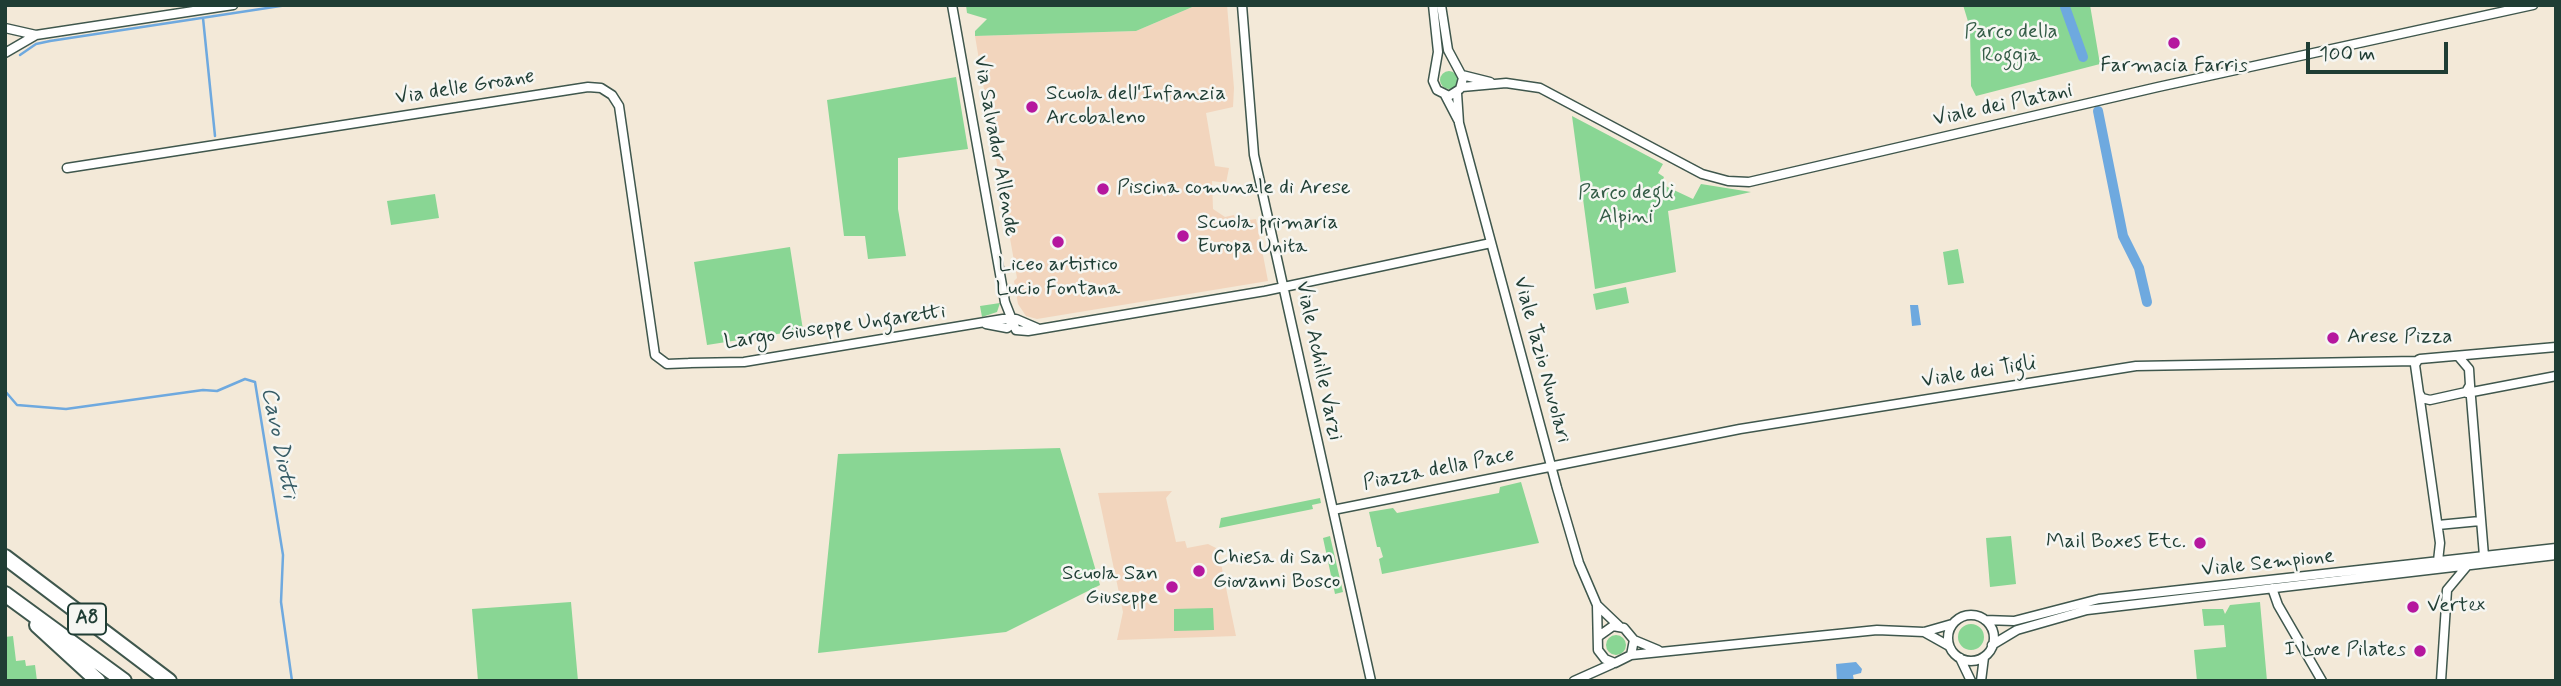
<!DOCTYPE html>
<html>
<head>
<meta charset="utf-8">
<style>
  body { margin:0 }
  #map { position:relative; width:2561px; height:686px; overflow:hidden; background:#f3e9d8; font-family:Mynerve,sans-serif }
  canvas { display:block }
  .frame { position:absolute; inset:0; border:7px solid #1f3d34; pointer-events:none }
  .scale { position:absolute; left:2306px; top:42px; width:142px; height:32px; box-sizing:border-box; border:4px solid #1f3d34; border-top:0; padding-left:9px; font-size:21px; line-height:24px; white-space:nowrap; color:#1f3d34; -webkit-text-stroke:5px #f6f6f2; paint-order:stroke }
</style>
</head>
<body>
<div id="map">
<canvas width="2561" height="686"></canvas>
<div class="frame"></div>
<div class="scale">100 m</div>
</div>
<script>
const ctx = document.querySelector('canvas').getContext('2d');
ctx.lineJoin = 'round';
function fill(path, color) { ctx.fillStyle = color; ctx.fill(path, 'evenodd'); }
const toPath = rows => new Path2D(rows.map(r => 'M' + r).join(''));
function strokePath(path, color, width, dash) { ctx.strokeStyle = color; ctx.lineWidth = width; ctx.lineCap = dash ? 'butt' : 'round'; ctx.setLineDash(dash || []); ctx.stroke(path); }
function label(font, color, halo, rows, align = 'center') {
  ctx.font = font + ' Mynerve,sans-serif'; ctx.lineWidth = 5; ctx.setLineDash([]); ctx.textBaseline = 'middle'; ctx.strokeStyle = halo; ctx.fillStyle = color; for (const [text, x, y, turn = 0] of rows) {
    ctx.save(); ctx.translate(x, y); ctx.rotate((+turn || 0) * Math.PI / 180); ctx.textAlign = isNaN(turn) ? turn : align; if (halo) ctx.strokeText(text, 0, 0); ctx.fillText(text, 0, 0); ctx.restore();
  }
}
fill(toPath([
  [1197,5,1227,5,1234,88,1233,107,1206,113,1215,166,1229,168,1226,183,1212,181,1213,209,1225,217,1234,215,1236,222,1256,219,1268,281,1037,319,1026,316,1018,304,1014,281,1017,278,995,153,1007,150,1005,138,992,137,975,36,1136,31],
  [1172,491,1166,498,1176,542,1185,541,1187,548,1208,544,1218,549,1236,636,1117,640,1123,612,1098,493]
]), '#f2d5bd');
fill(toPath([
  [966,5,1197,5,1136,31,975,36,975,31,987,19,967,13],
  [1963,5,2090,5,2100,64,1976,96,1971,86,1970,28],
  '1440 80a9 9 0 1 1 18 0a9 9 0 1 1-18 0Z',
  [956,77,968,149,898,158,898,209,906,256,868,259,865,236,844,236,827,100],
  [1572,116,1663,164,1658,173,1664,177,1661,184,1693,199,1701,184,1751,192,1668,211,1676,272,1595,289],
  [435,194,439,218,391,225,387,201],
  [790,247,803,330,707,345,694,262],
  [1958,249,1964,283,1948,285,1943,252],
  [1626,287,1629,303,1596,310,1593,294],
  [1000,303,997,312,982,317,980,306],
  [1060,448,1100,585,1006,632,818,653,838,454],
  [1521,482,1539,543,1382,574,1379,559,1383,557,1380,547,1377,547,1369,512,1393,508,1397,513,1499,493,1500,487],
  [1320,498,1321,503,1312,505,1313,509,1219,528,1221,518],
  [1330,536,1343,592,1335,594,1323,538],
  [2011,536,2016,584,1990,587,1986,538],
  [571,602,578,681,478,681,472,609],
  [2260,602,2267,681,2197,681,2194,650,2226,647,2224,625,2204,626,2202,609,2223,609,2225,614,2230,605],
  [1213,608,1214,630,1174,631,1174,609],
  '1958 637a13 13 0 1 1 26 0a13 13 0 1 1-26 0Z',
  '1606 645a10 10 0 1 1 20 0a10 10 0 1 1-20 0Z',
  [13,636,16,661,25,660,26,666,35,665,37,681,5,681,5,637]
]), '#89d694');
fill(toPath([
  [1910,305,1918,305,1921,325,1912,326],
  [1856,662,1862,669,1861,673,1853,675,1854,681,1837,681,1836,664]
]), '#6ea9df');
strokePath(toPath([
  [203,18,215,136],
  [20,55,36,44,50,41,287,5],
  [5,391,17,405,66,409,203,390,217,391,245,379,255,382,283,555,281,602,292,681]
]), '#6ea9df', 2.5);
strokePath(toPath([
  [2065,7,2083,57],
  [2098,111,2123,236,2139,268,2147,302]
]), '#6ea9df', 10);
const street = toPath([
  [952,5,1005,302,1016,330,1028,331,1265,291,1491,243],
  [1242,5,1254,155,1371,681],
  [1433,5,1438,52,1433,81,1437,90,1449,96,1460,89,1463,78,1448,50,1441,5],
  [5,28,36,35],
  [5,53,36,35,233,5],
  [1462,75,1490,82],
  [1462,87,1506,83,1540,88,1702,174,1728,181,1749,182,2158,87,2533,5],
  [1457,93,1459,123,1557,488,1579,563,1597,605,1598,650,1605,659,1615,663,1631,655,1634,640,1624,628,1613,626,1599,636],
  [1445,95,1458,120],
  [67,168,588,87,601,88,612,95,619,106,655,355,667,364,692,363],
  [986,324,1007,328,1015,322],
  [2458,356,2469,369,2470,385,2466,392,2430,400,2422,398,2419,393,2415,365,2418,360,2420,359,2556,347],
  [689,363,744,362,1003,319,1016,319,1037,328],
  [2470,385,2484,556],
  [2419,393,2440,543,2438,561],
  [2467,393,2556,376],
  [1333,510,1740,429,2136,366,2416,361],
  [2438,525,2480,521],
  [2272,588,2278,605,2322,681],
  [1598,606,1619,626],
  '1948 638a23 23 0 1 1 46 0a23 23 0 1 1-46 0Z',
  [1985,620,2014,621,2099,599,2556,548],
  [1924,632,1949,646],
  [1634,640,1658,650],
  [1992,645,2017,630,2087,610,2556,555],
  [1631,655,1877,630,1924,632,1952,624],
  [1960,658,1971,681],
  [1574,681,1612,664],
  [1981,681,1984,657],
  [2441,681,2447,590,2467,566]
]);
const highway = toPath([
  [5,557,169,681],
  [5,594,124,681],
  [37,625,98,681]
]);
strokePath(street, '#3f574d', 11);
strokePath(highway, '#3f574d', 18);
strokePath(street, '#fff', 8);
strokePath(highway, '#fff', 14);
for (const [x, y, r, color] of [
  [2174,43,7,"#b5179e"],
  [1032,107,7,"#b5179e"],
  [1103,189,7,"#b5179e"],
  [1183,236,7,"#b5179e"],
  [1058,242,7,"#b5179e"],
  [2333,338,7,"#b5179e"],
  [2200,543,7,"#b5179e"],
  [1199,571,7,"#b5179e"],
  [1172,587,7,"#b5179e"],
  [2413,607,7,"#b5179e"],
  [2420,651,7,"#b5179e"]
]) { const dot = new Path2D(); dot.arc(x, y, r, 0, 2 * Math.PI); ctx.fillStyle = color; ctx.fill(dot); strokePath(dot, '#f6f6f2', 2.5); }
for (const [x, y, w] of [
  [87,619,38]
]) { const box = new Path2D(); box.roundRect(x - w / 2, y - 15.5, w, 31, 5); ctx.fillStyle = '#f6f6f2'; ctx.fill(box); strokePath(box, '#1f3d34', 2); }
label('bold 19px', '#1f3d34', null, [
  ["A8",87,619]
]);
label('21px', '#345c47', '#f6f6f2', [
  ["Parco della",2011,33],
  ["Roggia",2011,57],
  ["Parco degli",1626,194],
  ["Alpini",1626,218]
]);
label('21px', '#1f3d34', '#f6f6f2', [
  ["Farmacia Farris",2174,67,"center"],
  ["Scuola dell'Infanzia",1046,95],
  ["Arcobaleno",1046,119],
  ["Piscina comunale di Arese",1117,189],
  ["Scuola primaria",1197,224],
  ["Europa Unita",1197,248],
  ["Liceo artistico",1058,266,"center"],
  ["Lucio Fontana",1058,290,"center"],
  ["Arese Pizza",2347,338],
  ["Mail Boxes Etc.",2186,543,"right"],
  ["Chiesa di San",1213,559],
  ["Giovanni Bosco",1213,583],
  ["Scuola San",1158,575,"right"],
  ["Giuseppe",1158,599,"right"],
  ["Vertex",2427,607],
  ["I Love Pilates",2406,651,"right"]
], 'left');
label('21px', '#1f3d34', '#f6f6f2', [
  ["Via delle Groane",465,88,-9],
  ["Viale dei Platani",2003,106,-12],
  ["Via Salvador Allende",995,146,80],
  ["Largo Giuseppe Ungaretti",835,328,-8],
  ["Viale Tazio Nuvolari",1541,360,75],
  ["Viale Achille Varzi",1318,361,78],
  ["Viale dei Tigli",1979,373,-9],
  ["Piazza della Pace",1439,470,-11],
  ["Viale Sempione",2268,564,-6]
]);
label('italic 23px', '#375d67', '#f6f6f2', [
  ["Cavo Diotti",278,443,79]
]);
</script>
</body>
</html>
